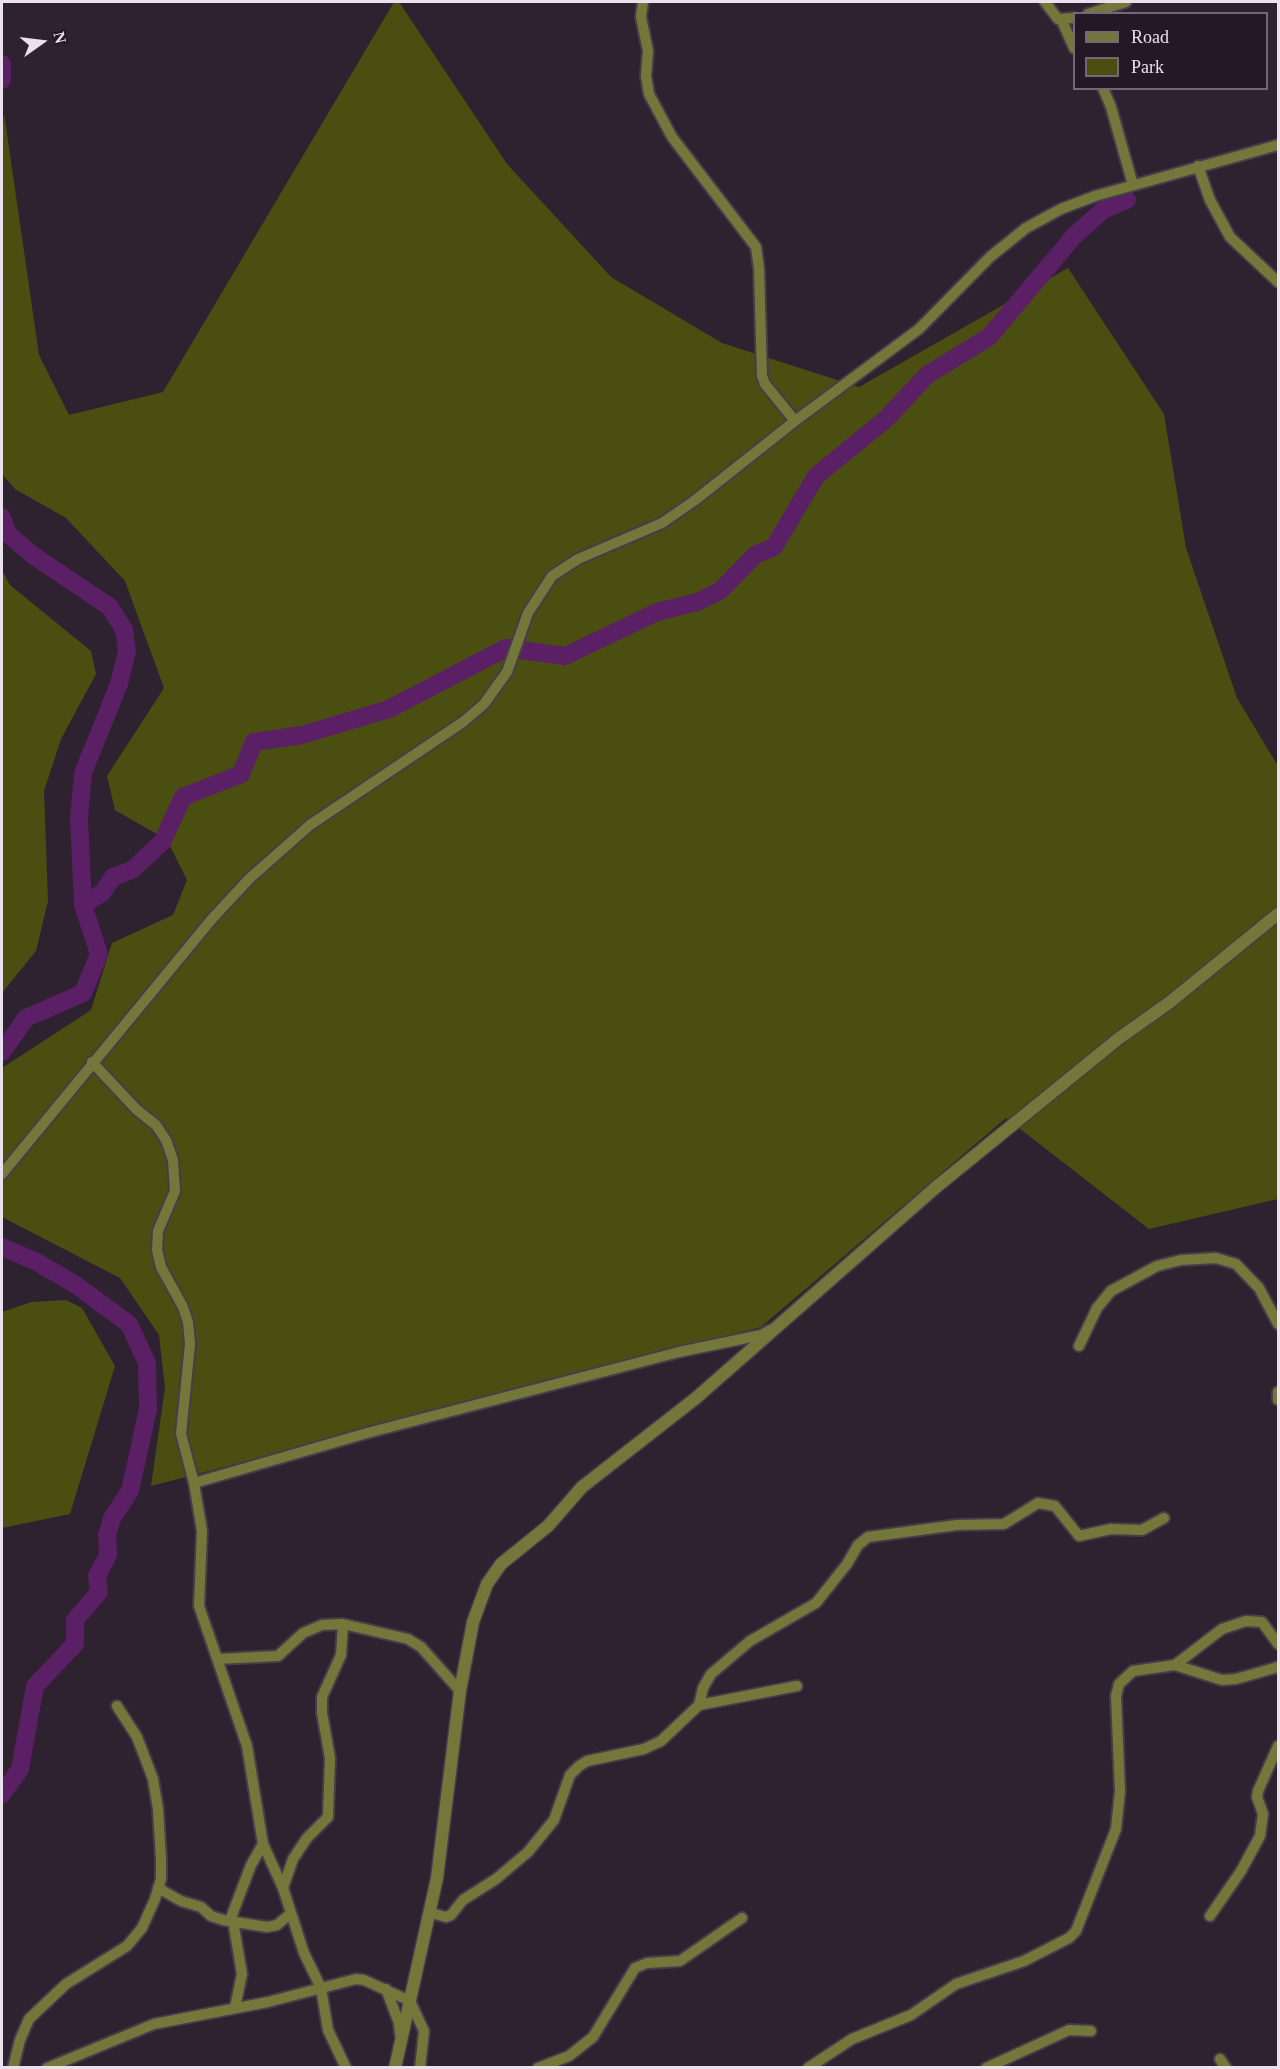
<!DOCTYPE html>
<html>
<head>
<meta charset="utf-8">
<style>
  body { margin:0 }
  #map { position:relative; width:1280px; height:2069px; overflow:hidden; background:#2e2130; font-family:Georgia,serif }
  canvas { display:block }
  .frame { position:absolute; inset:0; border:3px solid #e9e1eb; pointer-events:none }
  .legend { position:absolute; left:1073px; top:12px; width:195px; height:78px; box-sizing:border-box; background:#241826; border:2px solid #736875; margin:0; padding:8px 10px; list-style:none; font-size:18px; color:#e9e1eb }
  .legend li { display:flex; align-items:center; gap:12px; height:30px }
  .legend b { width:30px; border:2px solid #736875 }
  .north { position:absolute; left:12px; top:12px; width:60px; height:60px; -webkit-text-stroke:4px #241826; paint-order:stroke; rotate:76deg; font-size:16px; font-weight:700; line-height:24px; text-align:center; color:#e9e1eb }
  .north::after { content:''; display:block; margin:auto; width:21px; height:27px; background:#e9e1eb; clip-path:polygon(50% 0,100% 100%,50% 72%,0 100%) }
</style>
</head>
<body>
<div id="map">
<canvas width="1280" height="2069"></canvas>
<div class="frame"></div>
<ul class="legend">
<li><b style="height:8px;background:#73783a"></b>Road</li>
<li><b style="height:16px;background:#4b4e11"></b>Park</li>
</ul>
<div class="north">N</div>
</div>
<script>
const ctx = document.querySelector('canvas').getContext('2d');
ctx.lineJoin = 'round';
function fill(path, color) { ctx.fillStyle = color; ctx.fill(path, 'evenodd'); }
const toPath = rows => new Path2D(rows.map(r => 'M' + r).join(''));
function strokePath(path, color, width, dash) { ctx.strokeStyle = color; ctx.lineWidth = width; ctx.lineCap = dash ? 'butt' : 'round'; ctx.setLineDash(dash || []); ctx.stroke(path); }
fill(toPath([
  [394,2,399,2,507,164,611,277,722,343,859,387,1068,268,1164,414,1186,548,1237,698,1278,766,1278,1199,1149,1229,1006,1118,761,1327,151,1486,165,1388,159,1335,120,1278,2,1217,2,1068,91,1010,112,943,173,915,187,880,167,840,115,810,107,776,164,688,125,581,66,518,15,489,2,474,2,141,4,113,39,355,69,415,163,392],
  [2,570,10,585,91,651,96,674,61,739,44,791,48,901,36,951,2,993],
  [66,1300,82,1308,115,1366,70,1514,2,1528,2,1312,31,1302]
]), '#4b4e11');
strokePath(toPath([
  [2,64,2,80],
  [2,517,8,534,34,556,110,607,124,630,127,651,119,684,83,773,79,818,83,905,99,954,83,993,26,1018,2,1052],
  [83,905,102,893,113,877,132,870,162,842,183,797,241,774,254,742,302,735,389,709,506,648,565,656,657,612,697,602,720,591,755,555,774,547,816,476,886,419,927,375,989,337,1074,236,1103,210,1127,200],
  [2,1247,35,1261,76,1285,129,1324,147,1363,148,1409,130,1491,112,1518,107,1535,108,1555,97,1576,99,1592,75,1620,75,1644,35,1686,20,1769,2,1794]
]), '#5a1f65', 18);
const minor = toPath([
  [643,2,641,17,648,51,646,76,649,94,672,137,756,247,759,269,762,376,765,384,795,421],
  [1045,2,1058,19,1074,18],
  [1088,14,1126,2],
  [1062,21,1074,48],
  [1103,88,1111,107,1133,185],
  [1198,166,1210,200,1230,237,1278,282],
  [92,1062,137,1110,156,1125,166,1140,173,1160,175,1191,158,1231,157,1250,161,1267,183,1307,188,1322,190,1344,181,1434,194,1483,202,1531,199,1606,247,1746,263,1844,283,1888,304,1953,321,1988,328,2030,346,2068],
  [2,1174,211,920,249,879,310,825,463,722,484,704,507,672,528,613,552,576,578,559,662,523,694,501,795,421,919,329,990,257,1026,228,1061,209,1095,196,1278,145],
  [1079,1346,1097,1308,1111,1291,1157,1266,1181,1260,1216,1258,1236,1264,1259,1288,1278,1324],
  [1278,1392,1278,1400],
  [194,1483,367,1433,679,1352,761,1335,770,1330],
  [218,1659,278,1656,303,1633,322,1625,343,1624,408,1639,421,1647,460,1691],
  [1175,1665,1222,1680,1236,1679,1278,1667],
  [699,1705,703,1688,711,1674,750,1641,816,1603,847,1564,858,1545,868,1537,957,1525,1004,1524,1038,1503,1055,1506,1079,1536,1111,1529,1142,1530,1164,1518],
  [158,1888,181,1901,201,1907,211,1916,223,1920,267,1927,277,1925,290,1914],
  [283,1888,293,1859,307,1838,328,1817,330,1758,322,1713,322,1697,341,1655,343,1624],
  [431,1913,446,1917,451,1915,463,1900,496,1879,528,1852,554,1820,570,1775,579,1766,587,1761,644,1749,661,1741,699,1705,797,1686],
  [1210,1916,1241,1871,1260,1836,1263,1814,1257,1797,1258,1791,1278,1746],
  [386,1989,399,2023,400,2034],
  [235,2007,242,1974,232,1915,251,1865,263,1844],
  [1220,2059,1226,2068],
  [13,2068,20,2040,29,2019,66,1984,127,1946,142,1928,155,1899,161,1879,161,1859,158,1809,153,1779,137,1737,117,1706],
  [47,2068,154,2024,268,2002,356,1979,364,1980,410,2001,424,2031,420,2068],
  [538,2068,569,2056,593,2037,635,1968,647,1963,680,1961,742,1918],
  [808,2068,852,2039,911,2015,956,1984,1024,1961,1069,1938,1076,1931,1116,1829,1120,1791,1116,1696,1119,1684,1133,1671,1175,1665,1222,1629,1246,1621,1262,1622,1278,1644],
  [986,2068,1069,2030,1091,2031]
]);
const tertiary = toPath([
  [395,2068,437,1878,460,1691,473,1622,487,1584,501,1564,548,1526,582,1487,696,1398,935,1188,1118,1039,1170,1002,1278,914]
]);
strokePath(minor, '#483c4a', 14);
strokePath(tertiary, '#483c4a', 15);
strokePath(minor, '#73783a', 10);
strokePath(tertiary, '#73783a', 12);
</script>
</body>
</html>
